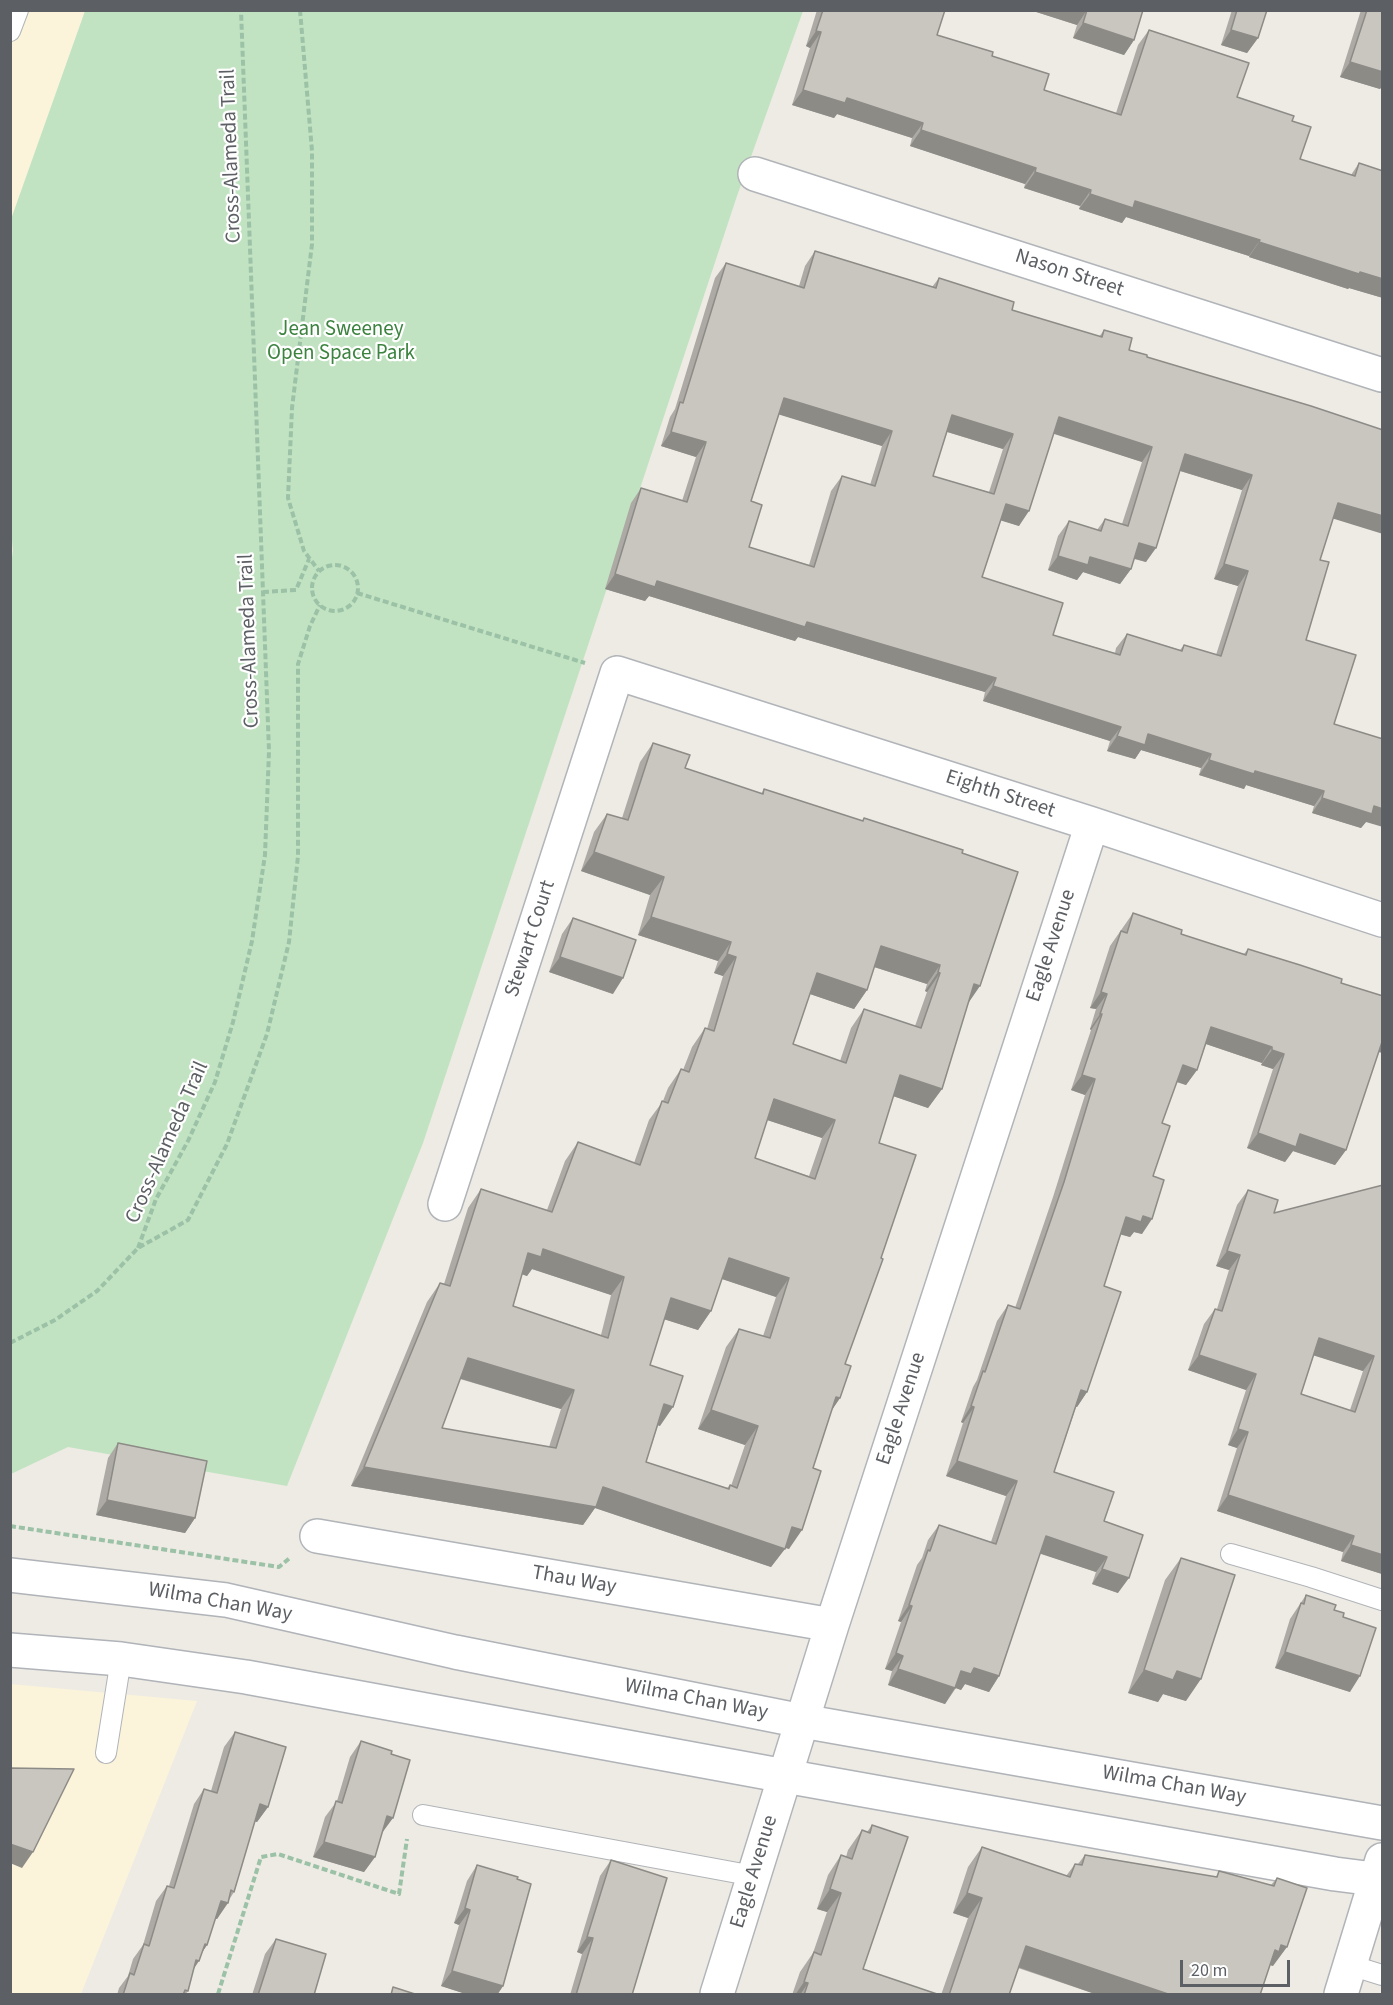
<!DOCTYPE html>
<html>
<head>
<meta charset="utf-8">
<style>
  body { margin:0 }
  #map { position:relative; width:1393px; height:2005px; overflow:hidden; background:#edebe4; font-family:"Source Sans 3",sans-serif }
  canvas { display:block }
  .frame { position:absolute; inset:0; border:12px solid #5c5f63; pointer-events:none }
  .scale { position:absolute; left:1180px; top:1960px; width:110px; height:27px; box-sizing:border-box; border:3px solid #5c5f63; border-top:0; padding-left:8px; font-size:18px; line-height:21px; white-space:nowrap; color:#5c5f63; -webkit-text-stroke:4px #fff; paint-order:stroke }
</style>
</head>
<body>
<div id="map">
<canvas width="1393" height="2005"></canvas>
<div class="frame"></div>
<div class="scale">20 m</div>
</div>
<script>
const ctx = document.querySelector('canvas').getContext('2d');
ctx.lineJoin = 'round';
function fill(path, color) { ctx.fillStyle = color; ctx.fill(path, 'evenodd'); }
const toPath = rows => new Path2D(rows.map(r => 'M' + r).join(''));
function strokePath(path, color, width, dash) { ctx.strokeStyle = color; ctx.lineWidth = width; ctx.lineCap = dash ? 'butt' : 'round'; ctx.setLineDash(dash || []); ctx.stroke(path); }
function label(font, color, halo, rows, align = 'center') {
  ctx.font = font + ' "Source Sans 3",sans-serif'; ctx.lineWidth = 4.5; ctx.setLineDash([]); ctx.textBaseline = 'middle'; ctx.strokeStyle = halo; ctx.fillStyle = color; for (const [text, x, y, turn = 0] of rows) {
    ctx.save(); ctx.translate(x, y); ctx.rotate((+turn || 0) * Math.PI / 180); ctx.textAlign = isNaN(turn) ? turn : align; if (halo) ctx.strokeText(text, 0, 0); ctx.fillText(text, 0, 0); ctx.restore();
  }
}
fill(toPath([
  [11,11,85,11,11,222],
  [10,1684,197,1701,81,1994,11,1994]
]), '#fbf4db');
fill(toPath([
  [85,11,803,11,737,196,423,1143,287,1486,68,1447,11,1474,10,571,13,551,10,517,10,222]
]), '#c2e3c2');
const lane = toPath([
  [10,31,18,10],
  [1231,1554,1311,1577,1382,1600],
  [106,1753,121,1659],
  [423,1815,754,1876],
  [1350,1965,1382,1975]
]);
const street = toPath([
  [755,174,1382,375],
  [445,1204,617,673,1092,824,1382,920],
  [317,1536,832,1625],
  [717,1994,832,1625,1092,824],
  [1341,1994,1382,1860]
]);
const secondary = toPath([
  [10,1575,226,1600,455,1652,802,1721,1382,1823],
  [10,1650,121,1659,246,1677,785,1776,1335,1874,1382,1880]
]);
strokePath(lane, '#b1b4b8', 22);
strokePath(street, '#b1b4b8', 36);
strokePath(secondary, '#b0b3b8', 36);
strokePath(toPath([
  [300,10,312,151,312,244,292,408,288,498,304,551,319,571],
  '312 588a23 23 0 1 1 46 0a23 23 0 1 1-46 0Z',
  [263,592,296,590,309,559],
  [357,593,585,663],
  [138,1248,156,1199,188,1141,215,1082,233,1022,252,941,265,855,269,751,241,10],
  [10,1343,55,1320,97,1291,138,1248,188,1220,227,1144,267,1034,289,942,298,856,298,664,310,626,320,605],
  [10,1526,279,1567,291,1557],
  [218,1994,261,1857,278,1854,399,1894,407,1839]
]), '#9bc1a6', 4, [6, 3]);
strokePath(lane, '#fff', 20);
strokePath(street, '#fff', 33);
strokePath(secondary, '#fff', 33);
fill(toPath([
  [817,10,945,10,937,35,992,56,1044,90,1116,113,1138,45,1149,30,1237,97,1292,121,1300,159,1351,175,1359,163,1383,171,1383,298,1349,288,1348,289,1249,257,1249,256,1126,217,1122,223,1079,209,1080,206,1024,188,1025,184,910,146,912,138,837,114,834,118,792,105,810,48,806,46],
  [1030,10,1143,10,1134,40,1124,55,1073,38,1077,25],
  [1232,10,1267,10,1258,38,1247,53,1221,45],
  [1361,10,1383,10,1383,85,1380,89,1340,77],
  [815,251,932,287,939,278,1012,310,1099,337,1104,330,1129,350,1147,357,1333,519,1320,560,1306,640,1366,822,1361,828,1312,813,1314,806,1246,785,1244,789,1199,775,1201,768,1141,750,1135,759,1107,751,1110,741,983,701,985,692,798,637,795,641,649,596,645,601,605,589,631,503,641,488,682,501,696,457,661,446,670,417,675,409,715,278,726,263,799,286,805,266],
  [779,414,882,446,870,485,842,476,831,491,809,565,749,547,751,501],
  [947,432,1003,449,989,492,933,476],
  [1054,433,1142,462,1122,524,1105,519,1097,530,1069,521,1058,536,1048,570,1077,580,1083,572,1120,584,1131,569,1134,559,1146,562,1180,471,1242,490,1214,579,1238,586,1216,655,1184,645,1180,650,1127,634,1116,648,1115,653,1053,635,982,577,1001,520,1019,526],
  [653,743,685,768,761,794,764,789,862,821,864,818,962,853,968,1004,942,1089,928,1108,893,1096,879,1143,840,1398,832,1410,813,1468,789,1549,785,1548,771,1567,595,1508,583,1525,351,1486,427,1302,440,1283,444,1284,468,1208,481,1189,547,1210,565,1161,578,1142,634,1163,649,1120,663,1101,668,1088,681,1069,683,1070,692,1047,705,1028,707,1029,723,976,714,973,718,961,638,935,650,895,581,871,594,832,607,814,622,818,640,762],
  [874,967,927,984,925,991,927,992,915,1026,864,1009,851,1028,840,1061,793,1044,810,994,854,1009,867,990],
  [767,1120,822,1138,809,1176,755,1158],
  [532,1269,611,1295,601,1335,513,1306,522,1274,527,1276],
  [722,1279,776,1297,763,1336,739,1329,726,1347,698,1429,745,1445,731,1486,730,1485,727,1488,646,1462,658,1425,660,1426,650,1365,664,1319,698,1330,711,1311],
  [460,1379,561,1409,549,1447,442,1428],
  [1133,913,1181,934,1244,954,1248,949,1341,983,1383,996,1383,1053,1378,1052,1346,1150,1335,1165,1293,1151,1285,1162,1247,1148,1273,1069,1261,1065,1262,1063,1206,1044,1197,1070,1186,1085,1176,1082,1162,1123,1153,1176,1142,1234,1134,1232,1130,1237,1121,1234,1104,1286,1087,1392,1077,1407,1076,1407,1054,1472,1104,1521,1118,1593,1092,1584,1096,1572,1040,1553,999,1676,989,1692,965,1684,961,1690,956,1688,945,1704,888,1685,892,1671,885,1669,901,1622,898,1621,917,1565,922,1558,928,1540,939,1525,991,1542,1006,1496,946,1476,963,1423,961,1422,973,1387,977,1380,997,1321,1008,1305,1015,1308,1053,1197,1085,1095,1071,1090,1091,1030,1090,1029,1096,1009,1090,1008,1110,946],
  [573,918,613,994,549,972,562,934],
  [1383,1185,1383,1573,1382,1574,1341,1561,1343,1552,1217,1511,1237,1448,1228,1445,1246,1390,1188,1370,1204,1324,1215,1309,1217,1309,1229,1270,1216,1266,1237,1205,1248,1190,1274,1213],
  [1314,1355,1363,1371,1350,1410,1301,1394],
  [118,1443,195,1518,185,1533,96,1515,108,1458],
  [1181,1558,1186,1701,1163,1694,1158,1702,1128,1693,1165,1580],
  [1306,1595,1334,1610,1343,1617,1350,1692,1275,1668,1290,1619],
  [235,1732,268,1807,257,1822,255,1821,234,1892,217,1919,215,1918,207,1945,202,1952,194,1968,188,1991,185,1995,117,1995,119,1988,128,1976,133,1959,143,1945,156,1901,167,1886,169,1886,194,1804,204,1789,211,1791,224,1747],
  [361,1741,391,1754,382,1833,375,1857,364,1872,313,1857,325,1817,337,1801,350,1757],
  [872,1825,863,1969,940,1995,792,1995,800,1972,813,1953,827,1912,817,1909,828,1875,841,1855,846,1857,848,1850,862,1830,867,1832],
  [982,1847,1066,1876,1075,1864,1078,1864,1085,1855,1216,1877,1219,1871,1271,1885,1277,1878,1273,1966,1270,1965,1260,1995,1098,1995,1018,1968,1009,1995,941,1995,968,1918,953,1913,968,1867],
  [611,1860,632,1995,570,1995,582,1954,577,1952,600,1876],
  [477,1865,503,1986,497,1995,469,1995,441,1986,459,1925,454,1923,467,1881],
  [276,1939,314,1995,252,1995,265,1954]
]), '#adaaa5');
fill(toPath([
  [1030,10,1087,10,1077,25],
  [1083,23,1134,40,1124,55,1073,38],
  [1231,30,1258,38,1247,53,1221,45],
  [816,31,821,32,810,48,806,46],
  [1350,62,1383,72,1383,85,1380,89,1340,77],
  [803,90,847,98,923,123,912,138,837,114,834,118,792,105],
  [921,130,1036,168,1025,184,910,146],
  [1035,172,1091,190,1080,206,1024,188],
  [1090,194,1135,201,1260,240,1249,256,1126,217,1122,223,1079,209],
  [1259,242,1383,279,1383,298,1349,288,1348,289,1249,257],
  [784,398,892,431,882,446,774,413],
  [952,415,1013,434,1003,449,941,430],
  [1059,417,1152,447,1142,462,1048,432],
  [671,432,706,442,696,457,661,446],
  [1185,454,1252,475,1242,490,1174,469],
  [1338,503,1383,516,1383,534,1328,517],
  [1006,504,1029,511,1019,526,996,519],
  [1139,543,1156,548,1146,562,1129,557],
  [1058,556,1090,557,1131,569,1120,584,1083,572,1077,580,1048,570],
  [1224,564,1248,571,1238,586,1214,579],
  [615,574,657,581,807,622,996,678,985,692,798,637,795,641,649,596,645,601,605,589],
  [993,686,1121,727,1110,741,983,701],
  [1148,734,1211,754,1201,768,1141,750,1135,759,1107,751,1117,736],
  [1209,760,1255,771,1324,791,1314,806,1246,785,1244,789,1199,775],
  [1322,798,1374,806,1383,809,1383,827,1366,822,1361,828,1312,813],
  [594,852,664,877,650,895,581,871],
  [651,917,731,942,718,961,638,935],
  [881,946,940,965,927,984,868,965],
  [727,954,736,957,723,976,714,973],
  [560,957,623,978,613,994,549,972],
  [938,972,940,973,927,992,925,991],
  [817,973,867,990,854,1009,804,992],
  [974,984,980,986,967,1005],
  [1101,992,1107,994,1096,1009,1090,1008],
  [1100,1014,1102,1014,1091,1030,1090,1029],
  [1211,1027,1272,1047,1262,1063,1200,1042],
  [1383,1037,1383,1053,1373,1050],
  [1272,1050,1284,1054,1273,1069,1261,1065],
  [1183,1065,1197,1070,1186,1085,1172,1080],
  [900,1075,942,1089,928,1108,887,1094],
  [1082,1075,1095,1079,1085,1095,1071,1090],
  [774,1099,835,1120,822,1138,761,1118],
  [1258,1133,1300,1134,1346,1150,1335,1165,1293,1151,1285,1162,1247,1148],
  [1143,1216,1152,1219,1142,1234,1134,1232,1130,1237,1115,1233,1126,1217],
  [543,1249,624,1277,611,1295,532,1269,527,1276,515,1272,528,1253],
  [1227,1251,1240,1255,1229,1270,1216,1266],
  [729,1258,789,1278,776,1297,716,1277],
  [671,1298,711,1311,698,1330,657,1317],
  [1319,1338,1374,1356,1363,1371,1309,1354],
  [1199,1355,1256,1374,1246,1390,1188,1370],
  [468,1358,574,1390,561,1409,455,1377],
  [1081,1390,1087,1392,1077,1407,1071,1405],
  [836,1397,840,1398,827,1417],
  [664,1404,673,1407,660,1426,651,1423],
  [971,1406,974,1407,963,1423,961,1422],
  [711,1410,758,1426,745,1445,698,1429],
  [1238,1429,1248,1432,1237,1448,1228,1445],
  [957,1461,1017,1481,1006,1496,946,1476],
  [364,1467,603,1487,785,1549,771,1567,595,1508,583,1525,351,1486],
  [1228,1495,1354,1536,1343,1552,1217,1511],
  [107,1500,195,1518,185,1533,96,1515],
  [792,1527,802,1530,789,1549,778,1545],
  [1046,1536,1107,1557,1096,1572,1035,1552],
  [1351,1545,1383,1555,1382,1574,1341,1561],
  [1102,1569,1129,1578,1118,1593,1092,1584],
  [909,1605,912,1606,901,1622,898,1621],
  [1285,1652,1360,1676,1350,1692,1275,1668],
  [896,1653,903,1656,892,1671,885,1669],
  [974,1668,999,1676,989,1692,965,1684,961,1690,950,1686,961,1671],
  [898,1669,955,1688,945,1704,888,1685],
  [1144,1670,1177,1671,1201,1679,1186,1701,1163,1694,1158,1702,1128,1693],
  [260,1804,268,1807,257,1822,249,1820],
  [387,1816,393,1818,382,1833],
  [324,1842,375,1857,364,1872,313,1857],
  [10,1844,33,1852,22,1868,10,1863],
  [830,1889,841,1893,827,1912,817,1909],
  [967,1893,982,1898,968,1918,953,1913],
  [221,1901,228,1903,217,1919,210,1917],
  [465,1908,470,1910,459,1925,454,1923],
  [587,1937,593,1938,582,1954,577,1952],
  [205,1944,207,1945,197,1960,199,1961,189,1976,186,1975,196,1960,194,1959],
  [1281,1945,1287,1947,1273,1966,1270,1965,1275,1950],
  [1026,1946,1171,1995,1098,1995,1012,1965],
  [452,1971,503,1986,497,1995,469,1995,441,1986],
  [804,1982,808,1983,800,1995,795,1995]
]), '#8d8b86');
const building = toPath([
  [823,10,945,10,937,35,993,52,992,56,1049,74,1044,90,1121,115,1149,30,1249,63,1237,97,1294,116,1292,121,1311,127,1300,159,1355,176,1359,163,1383,171,1383,279,1360,272,1359,274,1259,242,1260,240,1135,201,1133,208,1090,194,1091,190,1035,172,1036,168,921,130,923,123,847,98,845,103,803,90,821,32,816,31,823,10],
  [1087,10,1143,10,1134,40,1083,23,1087,10],
  [1237,10,1267,10,1258,38,1231,30,1237,10],
  [1367,10,1383,10,1383,72,1350,62,1367,10],
  [815,251,936,288,939,278,1014,302,1012,310,1102,337,1104,330,1132,338,1129,350,1147,355,1147,357,1311,406,1383,430,1383,516,1338,503,1320,560,1329,562,1306,640,1356,655,1334,724,1383,739,1383,809,1374,806,1372,814,1322,798,1324,791,1255,771,1254,774,1209,760,1211,754,1148,734,1145,745,1117,736,1121,727,993,686,996,678,807,622,805,627,657,581,655,587,615,574,641,488,687,502,706,442,671,432,680,402,683,403,726,263,804,288,815,251],
  [784,398,892,431,875,486,842,476,814,567,749,547,762,505,751,501,784,398],
  [952,415,1013,434,994,494,933,476,952,415],
  [1059,417,1152,447,1128,526,1105,519,1101,531,1069,521,1058,556,1088,565,1090,557,1131,569,1139,543,1156,548,1185,454,1252,475,1224,564,1248,571,1221,656,1184,645,1182,651,1127,634,1120,655,1053,635,1063,603,982,577,1006,504,1029,511,1059,417],
  [653,743,690,755,685,768,763,794,764,789,863,821,864,818,963,850,962,853,1018,872,980,986,974,984,942,1089,900,1075,879,1143,916,1155,881,1258,883,1259,845,1364,851,1366,840,1398,836,1397,813,1468,821,1471,802,1530,792,1527,785,1549,603,1487,596,1507,364,1467,440,1283,450,1286,481,1189,552,1212,578,1142,640,1165,662,1101,668,1103,681,1069,689,1072,705,1028,714,1031,736,957,727,954,731,942,651,917,664,877,594,852,607,814,628,820,653,743],
  [881,946,940,965,938,972,940,973,921,1028,864,1009,846,1063,793,1044,817,973,867,990,881,946],
  [774,1099,835,1120,815,1179,755,1158,774,1099],
  [543,1249,624,1277,608,1338,513,1306,528,1253,541,1257,543,1249],
  [729,1258,789,1278,770,1338,739,1329,711,1410,758,1426,737,1488,730,1485,729,1489,646,1462,664,1404,673,1407,683,1376,650,1365,671,1298,711,1311,729,1258],
  [468,1358,574,1390,556,1448,442,1428,468,1358],
  [1133,913,1182,930,1181,934,1246,955,1248,949,1300,965,1342,979,1341,983,1383,996,1383,1039,1346,1150,1300,1134,1296,1147,1258,1133,1284,1054,1272,1050,1272,1047,1211,1027,1197,1070,1183,1065,1162,1123,1170,1126,1153,1176,1164,1180,1152,1219,1143,1216,1141,1222,1126,1217,1104,1286,1121,1292,1087,1392,1081,1390,1054,1472,1114,1492,1104,1521,1143,1535,1129,1578,1102,1569,1107,1557,1046,1536,999,1676,974,1668,971,1674,961,1671,955,1688,898,1669,903,1656,896,1653,912,1606,909,1605,928,1550,930,1551,939,1525,996,1544,1017,1481,957,1461,974,1407,971,1406,983,1371,985,1372,1008,1305,1020,1309,1064,1182,1095,1079,1082,1075,1102,1014,1100,1014,1107,994,1101,992,1121,931,1127,933,1133,913],
  [573,918,636,940,623,978,560,957,573,918],
  [1383,1185,1383,1555,1351,1545,1354,1536,1228,1495,1248,1432,1238,1429,1256,1374,1199,1355,1215,1309,1222,1311,1240,1255,1227,1251,1248,1190,1278,1200,1274,1213,1383,1185],
  [1319,1338,1374,1356,1355,1412,1301,1394,1319,1338],
  [118,1443,207,1461,195,1518,107,1500,118,1443],
  [1181,1558,1235,1575,1201,1679,1177,1671,1173,1680,1144,1670,1181,1558],
  [1306,1595,1336,1605,1334,1610,1344,1613,1343,1617,1376,1628,1360,1676,1285,1652,1301,1603,1304,1604,1306,1595],
  [235,1732,286,1747,268,1807,260,1804,234,1892,231,1890,228,1903,221,1901,207,1945,205,1944,199,1961,196,1960,188,1991,185,1990,183,1995,123,1995,130,1973,134,1975,144,1944,149,1946,167,1886,174,1888,204,1789,217,1793,235,1732],
  [361,1741,392,1751,391,1754,410,1760,393,1818,387,1816,375,1857,324,1842,336,1801,342,1803,361,1741],
  [10,1768,74,1769,33,1852,10,1844,10,1768],
  [872,1825,908,1837,863,1969,940,1995,804,1995,808,1983,804,1982,814,1952,821,1955,841,1893,830,1889,841,1855,852,1859,862,1830,870,1833,872,1825],
  [982,1847,1070,1877,1075,1864,1082,1865,1085,1855,1217,1877,1219,1871,1274,1886,1277,1878,1307,1888,1287,1947,1281,1945,1279,1952,1275,1950,1260,1995,1171,1995,1026,1946,1009,1995,949,1995,982,1898,967,1893,982,1847],
  [611,1860,667,1878,632,1995,576,1995,593,1938,587,1937,611,1860],
  [477,1865,518,1877,517,1879,531,1884,503,1986,452,1971,470,1910,465,1908,477,1865],
  [276,1939,326,1954,314,1995,258,1995,276,1939],
  [393,1987,418,1995,391,1995,393,1987]
]);
fill(building, '#c9c6c0');
strokePath(building, '#8d8b86', 1.5);
label('21px', '#5c5f63', '#fff', [
  ["Cross-Alameda Trail",232,156,-92],
  ["Nason Street",1069,274,18],
  ["Cross-Alameda Trail",250,641,-92],
  ["Eighth Street",1000,795,18],
  ["Stewart Court",531,939,-72],
  ["Eagle Avenue",1052,946,-72],
  ["Cross-Alameda Trail",168,1143,-66],
  ["Eagle Avenue",902,1409,-72],
  ["Thau Way",574,1581,10],
  ["Wilma Chan Way",220,1603,10],
  ["Wilma Chan Way",696,1700,11],
  ["Wilma Chan Way",1174,1786,10],
  ["Eagle Avenue",755,1872,-73]
]);
label('21px', '#3c833f', '#fff', [
  ["Jean Sweeney",341,330],
  ["Open Space Park",341,354]
]);
</script>
</body>
</html>
